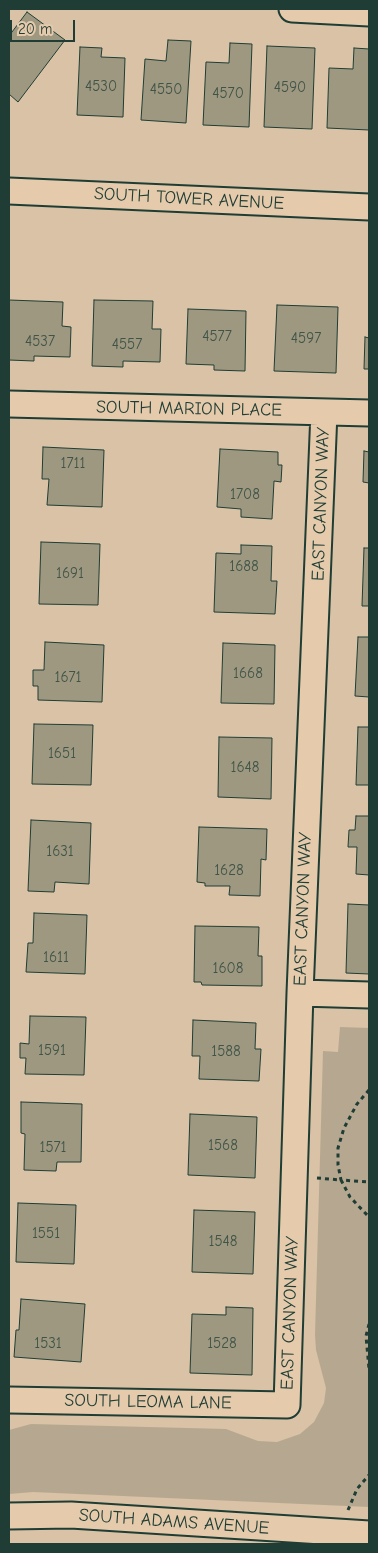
<!DOCTYPE html>
<html>
<head>
<meta charset="utf-8">
<style>
  body { margin:0 }
  #map { position:relative; width:378px; height:1553px; overflow:hidden; background:#d9c2a5; font-family:"Comic Neue",sans-serif }
  canvas { display:block }
  .frame { position:absolute; inset:0; border:10px solid #1f3d34; pointer-events:none }
  .scale { position:absolute; left:10px; top:20px; width:65px; height:22px; box-sizing:border-box; border:2px solid #1f3d34; border-top:0; padding-left:6px; font-size:15px; line-height:18px; white-space:nowrap; color:#1f3d34; -webkit-text-stroke:4px #e5caac; paint-order:stroke }
</style>
</head>
<body>
<div id="map">
<canvas width="378" height="1553"></canvas>
<div class="frame"></div>
<div class="scale">20 m</div>
</div>
<script>
const ctx = document.querySelector('canvas').getContext('2d');
ctx.lineJoin = 'round';
function fill(path, color) { ctx.fillStyle = color; ctx.fill(path, 'evenodd'); }
const toPath = rows => new Path2D(rows.map(r => 'M' + r).join(''));
function strokePath(path, color, width, dash) { ctx.strokeStyle = color; ctx.lineWidth = width; ctx.lineCap = dash ? 'butt' : 'round'; ctx.setLineDash(dash || []); ctx.stroke(path); }
function label(font, color, halo, rows, align = 'center') {
  ctx.font = font + ' "Comic Neue",sans-serif'; ctx.lineWidth = 4; ctx.setLineDash([]); ctx.textBaseline = 'middle'; ctx.strokeStyle = halo; ctx.fillStyle = color; for (const [text, x, y, turn = 0] of rows) {
    ctx.save(); ctx.translate(x, y); ctx.rotate((+turn || 0) * Math.PI / 180); ctx.textAlign = isNaN(turn) ? turn : align; if (halo) ctx.strokeText(text, 0, 0); ctx.fillText(text, 0, 0); ctx.restore();
  }
}
fill(toPath([
  [340,1027,369,1028,369,1507,33,1492,9,1494,9,1430,31,1424,226,1429,258,1441,277,1442,300,1434,314,1422,324,1403,326,1388,316,1350,315,1335,323,1051,338,1052]
]), '#b6a890');
const building = toPath([
  [27,12,65,40,18,102,9,94,9,36,27,12],
  [168,40,191,41,186,123,141,120,145,59,166,61,168,40],
  [230,43,252,44,249,127,203,125,206,62,229,63,230,43],
  [267,46,315,48,312,129,264,127,267,46],
  [80,47,102,48,101,57,125,58,123,117,77,115,80,47],
  [354,48,369,49,369,130,327,128,329,68,353,69,354,48],
  [9,300,63,302,62,326,71,327,70,357,34,356,34,361,9,360,9,300],
  [94,300,153,301,152,329,161,329,160,362,123,361,123,367,92,366,94,300],
  [277,305,338,307,336,373,274,371,277,305],
  [188,309,246,311,245,371,214,370,214,365,186,364,188,309],
  [365,337,369,338,369,369,364,369,365,337],
  [43,447,104,450,102,507,47,505,49,479,42,479,43,447],
  [220,449,278,452,278,465,282,465,281,482,274,481,272,519,241,517,241,509,217,507,220,449],
  [364,451,369,452,369,483,363,482,364,451],
  [41,542,100,544,98,605,39,604,41,542],
  [241,545,272,546,271,581,277,581,275,614,214,612,216,553,241,554,241,545],
  [364,548,369,548,369,606,362,606,364,548],
  [358,637,369,637,369,697,355,696,358,637],
  [45,642,104,645,102,702,38,700,38,686,33,686,33,670,44,670,45,642],
  [223,643,275,645,274,704,221,703,223,643],
  [34,724,93,725,91,785,32,784,34,724],
  [358,727,369,727,369,785,356,785,358,727],
  [219,737,272,738,271,799,218,797,219,737],
  [356,816,369,816,369,875,356,874,357,847,348,847,349,830,355,830,356,816],
  [31,820,91,823,89,884,55,882,54,892,28,891,31,820],
  [199,827,267,829,266,860,261,859,260,896,229,895,230,886,205,886,205,883,197,882,199,827],
  [348,904,369,905,369,974,346,973,348,904],
  [34,913,87,915,85,974,26,972,28,943,33,943,34,913],
  [195,926,259,927,258,956,262,956,262,986,202,985,201,982,194,982,195,926],
  [30,1016,86,1017,84,1075,25,1074,26,1058,20,1058,20,1043,29,1044,30,1016],
  [193,1020,256,1023,255,1049,261,1049,259,1081,199,1079,200,1056,192,1056,193,1020],
  [21,1102,82,1104,81,1162,57,1162,56,1171,24,1170,25,1134,21,1133,21,1102],
  [190,1114,257,1117,255,1178,188,1175,190,1114],
  [18,1203,76,1205,74,1264,16,1262,18,1203],
  [194,1210,255,1212,253,1274,192,1272,194,1210],
  [21,1299,85,1304,81,1362,14,1357,16,1330,19,1330,21,1299],
  [226,1307,253,1308,252,1375,190,1373,192,1314,226,1315,226,1307]
]);
fill(building, '#9f9881');
strokePath(building, '#1f3d34', 1);
const minor = toPath([
  [292,9,369,13],
  [9,191,369,207],
  [9,404,369,413],
  [300,993,369,995],
  [9,1400,287,1405,300,993,324,412],
  [9,1516,71,1515,369,1534]
]);
strokePath(minor, '#1f3d34', 29);
strokePath(toPath([
  [369,1090,357,1104,344,1128,338,1148,338,1165,341,1180,369,1182],
  [317,1178,341,1180,350,1197,369,1217],
  [369,1324,366,1336,369,1369],
  [348,1510,357,1489,369,1475]
]), '#1f3d34', 3, [4, 4]);
strokePath(minor, '#e5caac', 25);
label('15px', '#3f5447', null, [
  ["4530",101,87],
  ["4590",290,88],
  ["4550",166,90],
  ["4570",228,94],
  ["4577",217,337],
  ["4597",306,339],
  ["4537",40,342],
  ["4557",127,345],
  ["1711",73,464],
  ["1708",245,495],
  ["1688",244,567],
  ["1691",70,574],
  ["1668",248,674],
  ["1671",68,678],
  ["1651",62,754],
  ["1648",245,768],
  ["1631",60,852],
  ["1628",229,871],
  ["1611",56,958],
  ["1608",228,969],
  ["1591",52,1051],
  ["1588",226,1052],
  ["1568",223,1146],
  ["1571",53,1148],
  ["1551",46,1234],
  ["1548",223,1242],
  ["1531",48,1344],
  ["1528",222,1344]
]);
label('18px', '#1f3d34', '#e5caac', [
  ["SOUTH TOWER AVENUE",189,199,3],
  ["SOUTH MARION PLACE",189,409,1],
  ["EAST CANYON WAY",321,504,-88],
  ["EAST CANYON WAY",303,909,-88],
  ["EAST CANYON WAY",290,1313,-88],
  ["SOUTH LEOMA LANE",148,1402,1],
  ["SOUTH ADAMS AVENUE",174,1522,4]
]);
</script>
</body>
</html>
